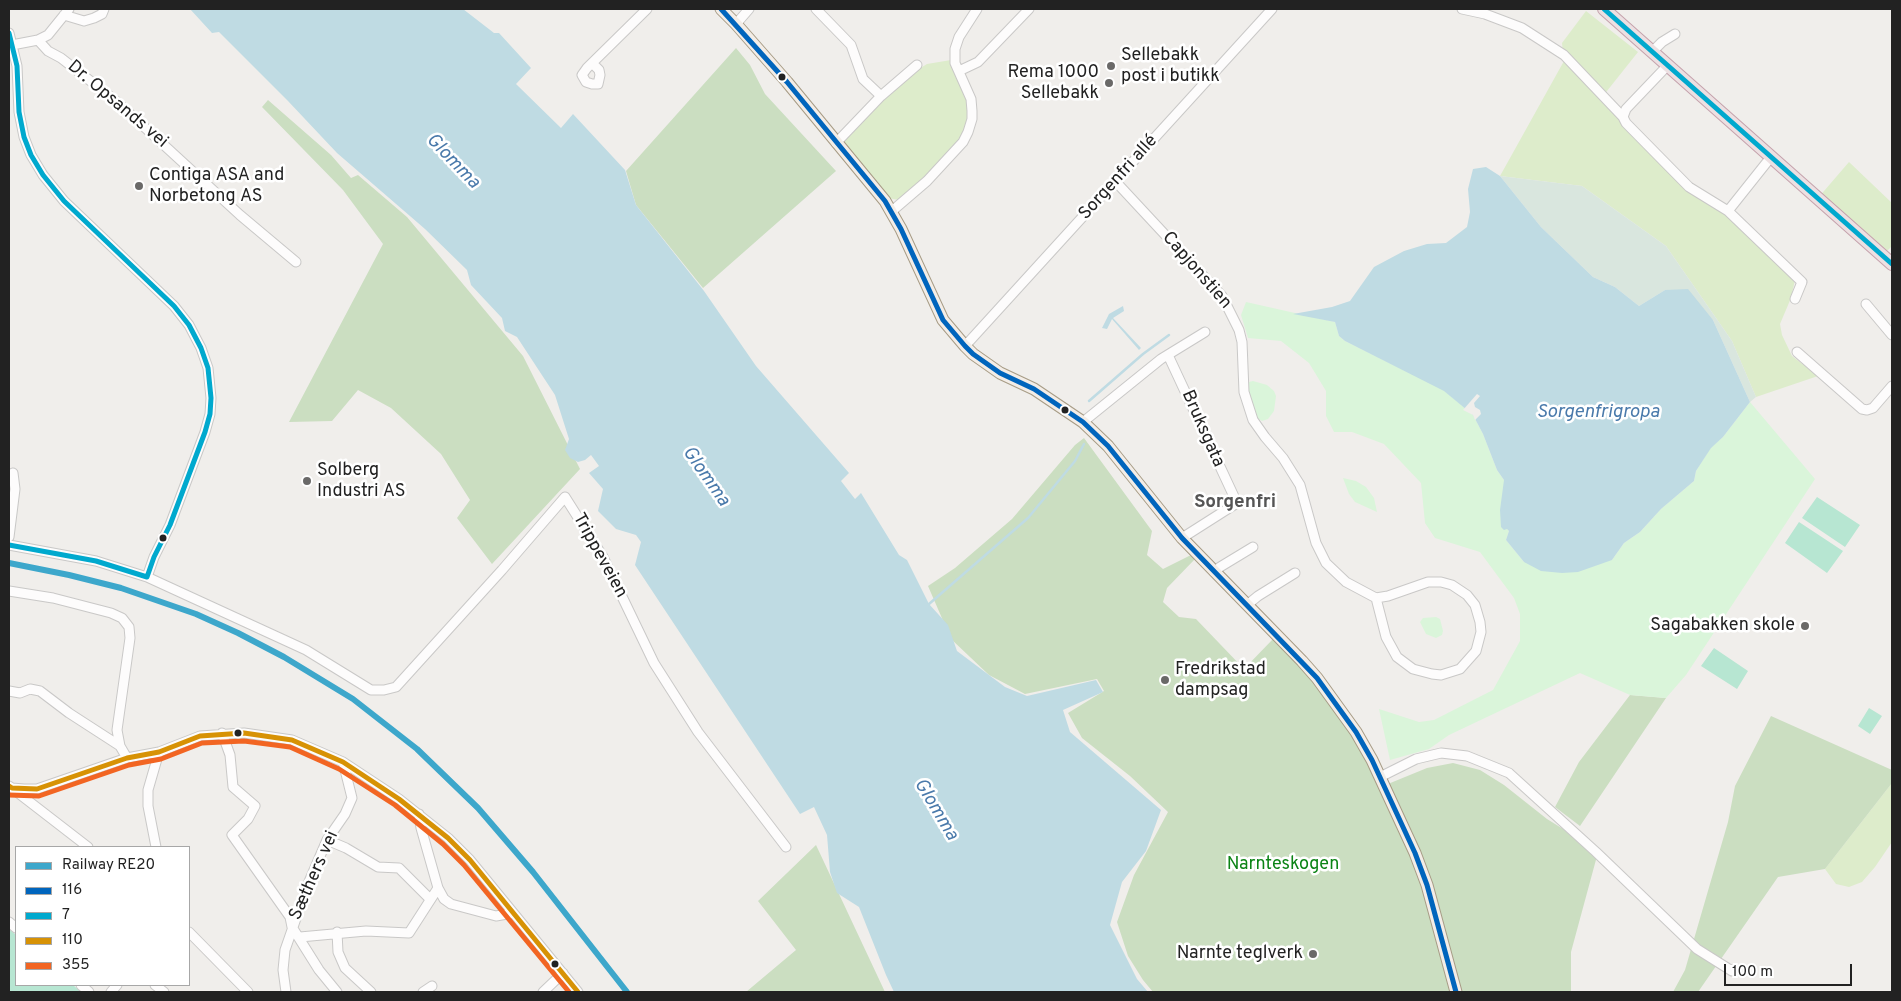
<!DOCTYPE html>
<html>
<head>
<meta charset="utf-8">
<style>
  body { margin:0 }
  #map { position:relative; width:1901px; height:1001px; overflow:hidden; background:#f0eeeb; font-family:Overpass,sans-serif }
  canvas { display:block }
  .frame { position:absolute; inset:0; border:10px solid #222; pointer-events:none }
  .legend { position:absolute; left:15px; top:846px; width:175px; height:140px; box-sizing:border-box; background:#fff; border:1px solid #a7a7a7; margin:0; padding:6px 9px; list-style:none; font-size:15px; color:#222 }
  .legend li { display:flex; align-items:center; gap:10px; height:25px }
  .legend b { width:25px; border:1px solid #a7a7a7 }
  .scale { position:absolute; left:1724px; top:964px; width:128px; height:22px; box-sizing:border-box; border:2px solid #222; border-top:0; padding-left:6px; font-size:15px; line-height:18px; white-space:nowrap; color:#222; -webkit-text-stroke:4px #fff; paint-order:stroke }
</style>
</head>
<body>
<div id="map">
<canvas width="1901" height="1001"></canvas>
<div class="frame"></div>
<ul class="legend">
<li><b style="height:6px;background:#3da7cb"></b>Railway RE20</li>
<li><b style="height:6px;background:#0065bd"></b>116</li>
<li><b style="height:6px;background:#00a9ce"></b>7</li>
<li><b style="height:6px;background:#d79205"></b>110</li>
<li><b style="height:6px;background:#f26522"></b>355</li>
</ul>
<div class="scale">100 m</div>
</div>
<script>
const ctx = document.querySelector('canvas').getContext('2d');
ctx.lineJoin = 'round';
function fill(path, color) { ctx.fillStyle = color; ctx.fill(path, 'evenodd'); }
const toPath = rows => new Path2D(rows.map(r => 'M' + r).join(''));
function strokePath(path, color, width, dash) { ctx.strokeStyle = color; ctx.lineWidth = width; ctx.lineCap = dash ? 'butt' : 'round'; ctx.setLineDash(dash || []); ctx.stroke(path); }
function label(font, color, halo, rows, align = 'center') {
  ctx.font = font + ' Overpass,sans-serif'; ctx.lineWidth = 5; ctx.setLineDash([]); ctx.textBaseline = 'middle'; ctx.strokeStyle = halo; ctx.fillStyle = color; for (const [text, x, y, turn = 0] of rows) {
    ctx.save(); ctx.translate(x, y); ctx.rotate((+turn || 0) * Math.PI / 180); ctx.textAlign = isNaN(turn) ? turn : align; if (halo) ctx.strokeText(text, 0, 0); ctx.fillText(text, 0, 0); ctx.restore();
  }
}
fill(toPath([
  [1586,11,1638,52,1603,96,1691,190,1727,210,1795,280,1791,298,1780,324,1782,335,1792,356,1818,376,1756,397,1732,341,1666,246,1582,186,1500,176,1564,61,1562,43],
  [951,60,969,106,967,124,960,140,921,181,899,200,888,198,844,145,845,139,886,95,914,72,927,64],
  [1849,162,1892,203,1892,246,1883,255,1818,198],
  [1892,783,1892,842,1875,867,1862,882,1849,887,1836,884,1825,869]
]), '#ddeccb');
fill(toPath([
  [736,48,750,65,765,94,836,171,703,288,636,205,626,171],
  [268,100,331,155,351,178,358,175,407,217,523,356,580,469,492,564,457,518,470,500,441,454,391,408,358,390,332,421,289,422,383,244,343,190,262,107],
  [1084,438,1152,531,1147,555,1163,569,1191,555,1195,559,1167,588,1163,602,1179,617,1196,619,1244,669,1273,639,1312,680,1348,727,1383,786,1427,768,1453,763,1480,770,1504,785,1547,819,1576,837,1597,856,1571,952,1571,992,1153,992,1143,980,1128,956,1117,922,1134,875,1168,812,1130,776,1082,738,1068,713,1104,691,1097,679,1025,694,989,675,951,639,928,586,955,568,1012,519,1075,445],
  [1630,695,1666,698,1580,826,1555,807,1579,762],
  [1771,716,1892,770,1892,783,1825,869,1778,877,1698,992,1673,992,1685,970,1728,822,1735,786],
  [816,845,885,992,746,992,796,950,758,901]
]), '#cbdec1');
fill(toPath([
  [1500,176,1582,186,1666,246,1732,341,1756,397,1750,402,1713,320,1665,290,1639,306,1615,287,1593,277,1541,227]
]), '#d9e6de');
fill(toPath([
  [1246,302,1335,322,1339,336,1345,341,1444,390,1473,415,1483,434,1497,470,1504,480,1507,529,1509,531,1506,540,1524,562,1612,560,1624,543,1640,532,1661,509,1694,481,1696,471,1711,447,1723,437,1750,402,1815,479,1686,675,1666,698,1630,695,1580,673,1449,735,1429,749,1390,760,1379,709,1419,722,1434,720,1493,690,1520,641,1520,614,1514,598,1480,552,1435,538,1425,523,1421,483,1384,444,1352,432,1334,432,1326,416,1326,391,1309,363,1281,341,1248,338,1241,315],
  [1253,381,1267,385,1274,391,1276,396,1274,411,1268,419,1262,421,1257,418,1254,411,1248,388,1249,382],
  [1343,478,1356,481,1366,487,1374,498,1377,512,1355,502,1349,494],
  [1436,617,1440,619,1443,631,1442,635,1436,638,1426,634,1420,622,1423,618]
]), '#daf5da');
fill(toPath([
  [1817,497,1860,525,1845,547,1802,518],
  [1799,522,1843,551,1827,573,1785,543],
  [1714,648,1748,671,1737,689,1701,666],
  [1869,708,1882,716,1870,734,1858,726],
  [9,929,16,935,16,985,73,985,81,992,9,992]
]), '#b7e6d2');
fill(toPath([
  [190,9,463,9,494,33,499,33,531,68,516,84,561,128,573,114,625,170,636,205,704,291,756,366,849,473,841,481,855,499,861,493,899,555,907,560,929,604,948,625,957,651,1005,687,1027,696,1096,680,1103,692,1063,710,1070,732,1161,810,1146,851,1122,882,1110,925,1137,979,1148,992,894,992,886,975,859,907,837,893,830,872,827,835,814,807,800,814,635,565,641,542,636,535,616,529,598,511,603,489,589,473,599,466,591,455,585,460,578,462,570,458,565,450,569,439,555,395,517,337,505,331,502,318,471,285,467,270,425,229,337,153,288,101,219,32,212,33],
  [1486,167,1500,176,1541,227,1593,277,1615,287,1639,306,1665,290,1688,289,1713,320,1750,402,1723,437,1711,448,1696,471,1694,481,1661,509,1640,532,1624,543,1612,560,1578,572,1562,573,1541,571,1524,562,1506,540,1509,531,1507,529,1504,530,1501,527,1500,510,1504,480,1497,470,1483,434,1473,415,1444,391,1345,341,1339,336,1335,322,1293,314,1332,307,1350,301,1374,267,1404,251,1427,244,1446,243,1467,227,1470,212,1468,189,1473,169],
  [1123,306,1124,311,1113,318,1141,348,1139,350,1112,319,1107,329,1102,328,1109,314]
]), '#bfdbe3');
fill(toPath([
  [1477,394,1480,396,1474,403,1475,407,1480,410,1481,414,1475,420,1473,415,1463,410]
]), '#f0eeeb');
strokePath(toPath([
  [1089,401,1143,354,1169,335],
  [929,604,1028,518,1075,461,1084,444]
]), '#bfdbe3', 2.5);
const minor = toPath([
  [816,9,851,45,863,79,881,96],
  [1462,9,1485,14,1522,28,1564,55,1623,117],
  [64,15,84,21,94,18,102,14,104,9],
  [736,24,749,9],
  [9,33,17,66,19,112,24,137,31,155,43,175,64,201,174,306,189,325,201,348,208,368,211,398,210,414,205,432,170,525,154,557,147,577],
  [38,40,48,51,61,58,116,101,240,215,296,262],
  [12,45,38,40,48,35,69,9],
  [1652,52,1662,42,1675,34],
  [593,64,599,70,600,75,598,84,592,84,586,82,582,75,587,68,647,9],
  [1668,65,1626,109,1623,117,1626,123,1689,187,1728,211,1802,282,1795,299],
  [959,71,978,62,1029,9],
  [836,143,881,96,917,65],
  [1116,182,1222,296,1239,330,1242,342,1244,392,1253,420,1265,437,1283,458,1300,485,1316,543,1326,563,1346,582,1376,598,1386,637,1397,657,1413,669,1432,674,1441,675,1460,669,1476,651,1481,632,1480,622,1475,605,1467,595,1452,585,1441,582,1428,582,1388,596,1376,598],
  [892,211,927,181,963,142,968,132,972,119,972,111,971,99,955,63,955,49,959,37,977,9],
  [1728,211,1771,157],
  [1866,304,1892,335],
  [965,346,1272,9],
  [1797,352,1862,409,1867,410,1873,408,1892,386],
  [1168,355,1237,503,1182,538],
  [1083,422,1161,359,1205,332],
  [9,537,15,489,13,473],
  [9,545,96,561,147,577,306,650,371,690,384,690,396,687,502,570,565,497,603,557,654,663,698,732,786,847],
  [1214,572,1220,567,1253,547],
  [9,591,53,598,111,613,122,618,129,627,130,638,117,730,120,746,127,758],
  [1247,605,1258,596,1295,573],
  [9,691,20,693,30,689,40,691,69,713,120,746],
  [222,733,230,755,233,787,255,806,248,819,232,835,290,917,292,927,319,970,337,992],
  [1380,777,1416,759,1441,753,1467,756,1509,773,1596,852,1697,949,1732,971],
  [9,786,12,788,24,789,37,789,127,758,159,752,200,736,244,733,292,740,343,762,399,799,448,838,470,860,578,992],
  [13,789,88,847],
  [327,840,346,848,378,867,399,868,430,899],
  [156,847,148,806,148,790,159,752],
  [438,888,444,899,451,904,496,916,513,913],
  [9,922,16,928],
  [189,932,248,992],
  [337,932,338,952,345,968,371,992],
  [300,937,366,931,409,933,438,888,421,828,419,814],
  [81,985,89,992],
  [155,985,164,992],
  [111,992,117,985],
  [286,992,283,970,285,950,308,884,327,840,345,814,352,798,343,762],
  [423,992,432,986],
  [543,992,563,973]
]);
const major = toPath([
  [721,9,736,24,787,82,885,201,901,229,943,320,965,346,973,354,1000,373,1034,389,1083,422,1108,446,1182,538,1302,661,1317,678,1356,732,1372,760,1415,853,1427,885,1456,992]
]);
const highway = toPath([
  [1604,9,1892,264]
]);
strokePath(minor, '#c9c8c7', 11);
strokePath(major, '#a79c86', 13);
strokePath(highway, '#c5a2ac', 14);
strokePath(minor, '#fdfcfc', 9);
strokePath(major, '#f3ede7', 11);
strokePath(highway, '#ece0e2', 12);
strokePath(toPath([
  [721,9,787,82,885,201,901,229,943,320,965,346,973,354,1000,373,1034,389,1083,422,1108,446,1182,538,1317,678,1356,732,1372,760,1415,853,1427,885,1456,992]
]), '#0065bd', 5);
strokePath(toPath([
  [1604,9,1892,264],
  [9,33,17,66,19,112,24,137,31,155,43,175,64,201,174,306,189,325,201,348,208,368,211,398,210,414,205,432,170,525,154,557,147,577],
  [9,545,96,561,147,577]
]), '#00a9ce', 5);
strokePath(toPath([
  [9,786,12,788,37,789,127,758,159,752,200,736,244,733,292,740,343,762,399,799,448,838,470,860,578,992]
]), '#d79205', 5);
strokePath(toPath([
  [9,795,39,796,129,765,161,759,202,743,244,741,290,747,339,769,395,805,443,844,464,865,569,992]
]), '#f26522', 5);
strokePath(toPath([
  [9,563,69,575,121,588,196,614,238,633,284,657,353,699,417,749,478,808,533,872,627,992]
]), '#3da7cb', 6);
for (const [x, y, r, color] of [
  [1111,66,5,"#6a6968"],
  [782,77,4.5,"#222"],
  [1109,83,5,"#6a6968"],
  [139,186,5,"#6a6968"],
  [1065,410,4.5,"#222"],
  [307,481,5,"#6a6968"],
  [163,538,4.5,"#222"],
  [1805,626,5,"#6a6968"],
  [1165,680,5,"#6a6968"],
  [238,733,4.5,"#222"],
  [1313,954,5,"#6a6968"],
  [555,964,4.5,"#222"]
]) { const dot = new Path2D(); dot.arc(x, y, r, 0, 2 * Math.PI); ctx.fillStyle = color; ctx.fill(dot); strokePath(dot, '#fff', 2); }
label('18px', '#222', '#fff', [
  ["Sellebakk",1121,56],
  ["post i butikk",1121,77],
  ["Rema 1000",1099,73,"right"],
  ["Sellebakk",1099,94,"right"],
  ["Contiga ASA and",149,176],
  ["Norbetong AS",149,197],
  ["Solberg",317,471],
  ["Industri AS",317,492],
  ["Sagabakken skole",1795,626,"right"],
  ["Fredrikstad",1175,670],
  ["dampsag",1175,691],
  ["Narnte teglverk",1303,954,"right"]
], 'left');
label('18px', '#222', '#fff', [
  ["Dr. Opsands vei",117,105,40],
  ["Sorgenfri allé",1119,178,-48],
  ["Capjonstien",1196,271,49],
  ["Bruksgata",1202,429,66],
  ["Trippeveien",599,556,61],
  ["Sæthers vei",315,876,-66]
]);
label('18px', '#0c8416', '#fff', [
  ["Narnteskogen",1283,865]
]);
label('italic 19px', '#4a7aab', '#fff', [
  ["Glomma",452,162,46],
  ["Sorgenfrigropa",1598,413],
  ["Glomma",705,477,55],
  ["Glomma",935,810,59]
]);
label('bold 19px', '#555', '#fff', [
  ["Sorgenfri",1235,503]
]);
</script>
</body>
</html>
